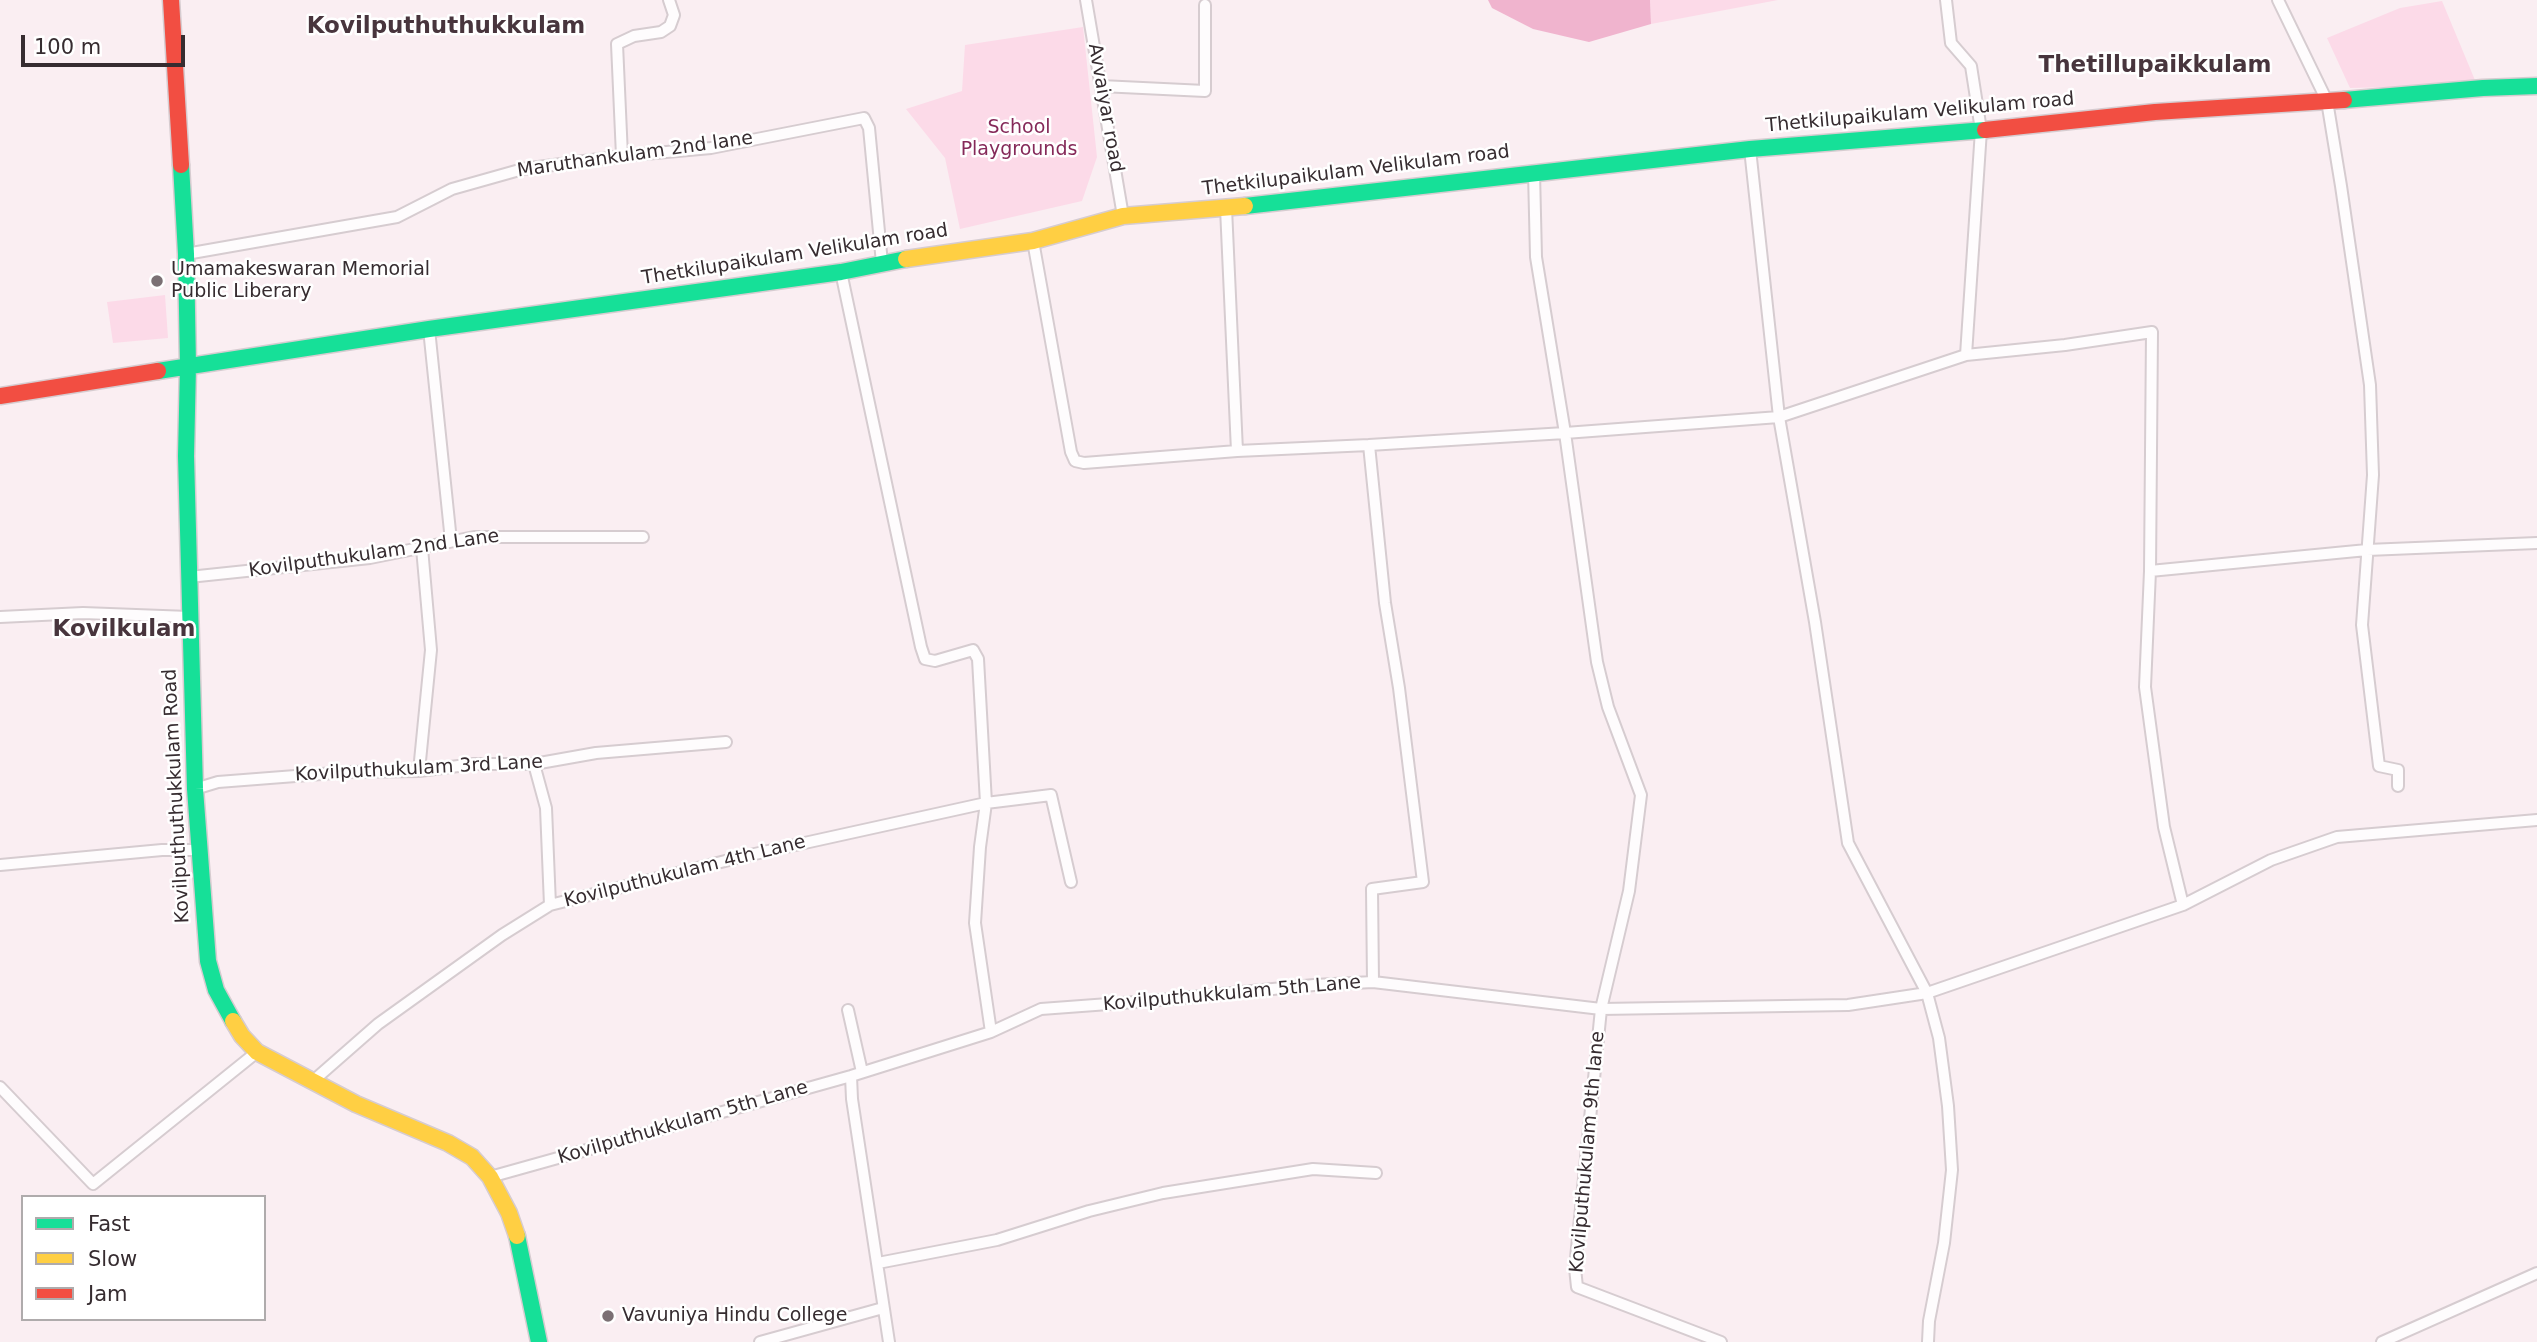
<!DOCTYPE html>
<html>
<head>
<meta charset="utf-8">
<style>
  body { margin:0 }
  #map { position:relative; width:2537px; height:1342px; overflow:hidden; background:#faeef2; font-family:"DejaVu Sans",sans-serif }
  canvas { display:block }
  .legend { position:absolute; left:21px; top:1195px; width:245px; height:126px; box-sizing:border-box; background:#fff; border:2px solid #afabac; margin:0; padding:9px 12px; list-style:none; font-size:21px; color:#362c30 }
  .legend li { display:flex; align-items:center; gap:14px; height:35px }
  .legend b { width:35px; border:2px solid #afabac }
  .scale { position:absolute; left:21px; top:35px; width:164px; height:32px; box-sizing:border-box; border:4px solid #362c30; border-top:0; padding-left:9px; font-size:21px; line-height:24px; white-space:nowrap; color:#362c30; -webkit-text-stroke:5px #fff; paint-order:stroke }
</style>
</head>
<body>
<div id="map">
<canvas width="2537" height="1342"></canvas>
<ul class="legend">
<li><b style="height:9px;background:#16e098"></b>Fast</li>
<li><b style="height:9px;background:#ffcf43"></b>Slow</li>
<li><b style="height:9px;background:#f24e42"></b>Jam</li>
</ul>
<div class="scale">100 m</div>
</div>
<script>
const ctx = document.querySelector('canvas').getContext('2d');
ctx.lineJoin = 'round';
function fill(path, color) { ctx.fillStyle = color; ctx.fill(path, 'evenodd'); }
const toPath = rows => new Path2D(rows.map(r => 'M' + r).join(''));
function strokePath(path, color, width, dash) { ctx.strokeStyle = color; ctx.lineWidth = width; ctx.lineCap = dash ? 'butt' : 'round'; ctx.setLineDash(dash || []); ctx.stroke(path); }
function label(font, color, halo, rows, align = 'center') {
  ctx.font = font + ' "DejaVu Sans",sans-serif'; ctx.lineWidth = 5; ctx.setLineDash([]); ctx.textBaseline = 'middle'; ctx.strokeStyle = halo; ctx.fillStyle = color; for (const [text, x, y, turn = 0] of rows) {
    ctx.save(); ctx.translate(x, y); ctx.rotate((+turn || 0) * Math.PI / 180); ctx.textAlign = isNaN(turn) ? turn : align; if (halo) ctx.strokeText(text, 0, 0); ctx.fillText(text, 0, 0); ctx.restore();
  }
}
fill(toPath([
  [1650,0,1778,0,1651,24],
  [2442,1,2477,85,2350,88,2327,38,2400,8],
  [1083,27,1097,157,1082,201,960,229,945,158,906,109,962,91,965,45],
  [165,295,168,338,113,343,107,302]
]), '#fcdae8');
fill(toPath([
  [1488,0,1650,0,1651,24,1589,42,1533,29,1492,8]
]), '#f0b4ce');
const street = toPath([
  [1086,0,1123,216],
  [2278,0,2327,101,2341,186,2370,385,2373,475,2362,625,2379,766,2398,770,2398,786],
  [1101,86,1205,91,1205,5],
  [1750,149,1779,417,1815,622,1848,843,1927,993,1939,1038,1948,1106,1952,1170,1944,1243,1929,1321,1928,1342],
  [622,156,617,44,634,36,661,32,670,26,674,15,669,0],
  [1534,172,1536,257,1565,433,1597,662,1608,707,1641,795,1629,891,1601,1009,1848,1005,1927,993,2183,905,2271,860,2337,837,2537,820],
  [1033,241,1071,452,1075,461,1084,463,1237,451],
  [186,254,397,217,452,189,523,169,622,156,711,148,864,118,869,128,882,263],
  [841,272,921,647,925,659,935,661,973,650,978,659,986,803,980,847,975,923,991,1032],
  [429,329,451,541],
  [1966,355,2065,345,2152,332,2150,571,2145,687,2164,827,2183,905],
  [1369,445,1565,433,1779,417,1966,355,1981,130,1971,66,1951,43,1946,0],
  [2150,571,2367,550,2537,543],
  [189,577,370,558,474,537,643,537],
  [0,617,83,613,189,617],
  [534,764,546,808,550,905],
  [419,771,431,650,422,548],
  [195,789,218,782,347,772,419,771,474,764,534,764,596,753,726,742],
  [0,865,162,850,199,850],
  [1373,982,1601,1009,1575,1268,1577,1287,1721,1342],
  [848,1010,862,1072],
  [851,1076,852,1099,889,1342],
  [313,1081,378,1024,502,935,550,905,741,857,986,803,1051,795,1071,882],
  [0,1087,93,1184,257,1052],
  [490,1177,851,1076,991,1032,1041,1009,1149,1001,1314,985,1373,982,1372,889,1423,882,1399,688,1385,603,1369,445,1237,451,1226,208],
  [878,1263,997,1240,1089,1211,1163,1193,1313,1169,1376,1173],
  [760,1342,883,1308],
  [2382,1342,2537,1273]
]);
const fast = toPath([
  [2344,100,2483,88,2537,86],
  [181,165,186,254,188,366,186,456,195,789,208,961,216,990,233,1021],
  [1245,206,1750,149,1985,130],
  [158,371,429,329,841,272,906,259],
  [517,1236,539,1342]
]);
const slow = toPath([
  [906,259,1033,241,1123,216,1245,206],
  [233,1021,242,1036,257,1052,356,1104,448,1143,472,1157,490,1177,509,1213,517,1236]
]);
const jam = toPath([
  [171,0,181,165],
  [1985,130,2155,112,2344,100],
  [0,396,158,371]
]);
strokePath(street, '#d6ccd0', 14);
strokePath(fast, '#d6ccd0', 19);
strokePath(slow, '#d6ccd0', 19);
strokePath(jam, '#d6ccd0', 19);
strokePath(street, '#fefcfd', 10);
strokePath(fast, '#16e098', 16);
strokePath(slow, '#ffcf43', 16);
strokePath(jam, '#f24e42', 16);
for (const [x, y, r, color] of [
  [157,281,7,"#7b7074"],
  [608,1316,7,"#7b7074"]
]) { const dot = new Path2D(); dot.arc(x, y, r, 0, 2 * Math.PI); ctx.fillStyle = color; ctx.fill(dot); strokePath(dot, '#fff', 2.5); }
label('19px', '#362c30', '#fff', [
  ["Avvaiyar road",1105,108,80],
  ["Thetkilupaikulam Velikulam road",1920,113,-5],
  ["Maruthankulam 2nd lane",635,155,-8],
  ["Thetkilupaikulam Velikulam road",1356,171,-7],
  ["Thetkilupaikulam Velikulam road",795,255,-9],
  ["Kovilputhukulam 2nd Lane",374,554,-8],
  ["Kovilputhukulam 3rd Lane",419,769,-3],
  ["Kovilputhuthukkulam Road",177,796,-93],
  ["Kovilputhukulam 4th Lane",685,872,-14],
  ["Kovilputhukkulam 5th Lane",1232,994,-5],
  ["Kovilputhukkulam 5th Lane",683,1123,-16],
  ["Kovilputhukulam 9th lane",1588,1152,-85]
]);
label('19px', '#852959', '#fff', [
  ["School",1019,128],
  ["Playgrounds",1019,150]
]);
label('19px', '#362c30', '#fff', [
  ["Umamakeswaran Memorial",171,270],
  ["Public Liberary",171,292],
  ["Vavuniya Hindu College",622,1316]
], 'left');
label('bold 23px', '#48353d', '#fff', [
  ["Kovilputhuthukkulam",446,27],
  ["Thetillupaikkulam",2155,66],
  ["Kovilkulam",124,630]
]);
</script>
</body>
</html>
